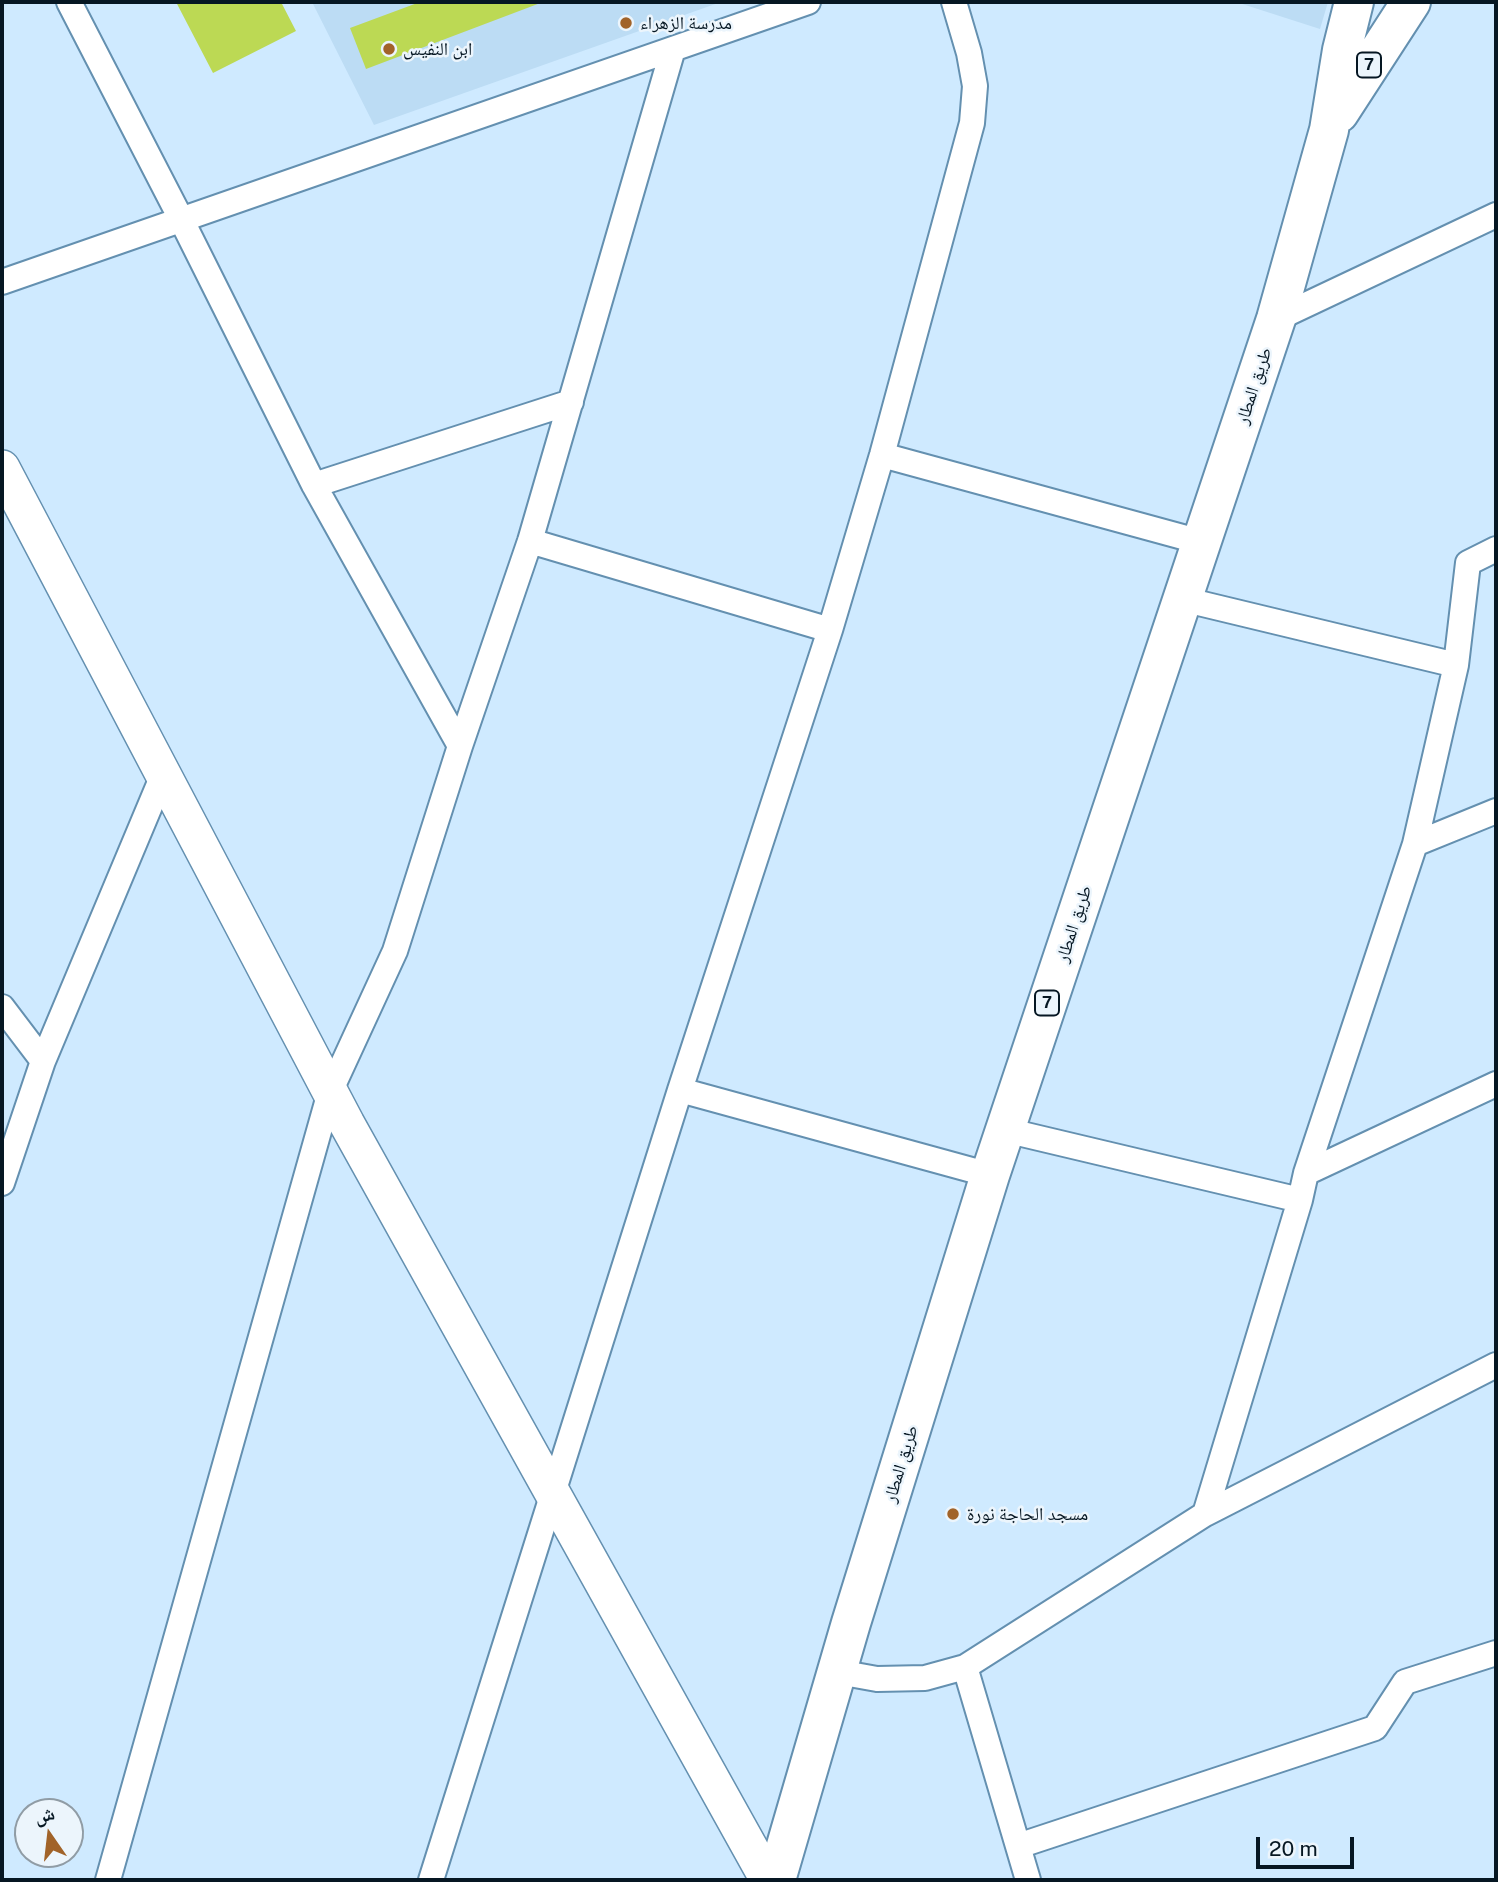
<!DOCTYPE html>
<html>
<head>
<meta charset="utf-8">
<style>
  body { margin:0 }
  #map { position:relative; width:1498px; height:1882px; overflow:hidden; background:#cfeaff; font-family:"Public Sans","Noto Naskh Arabic",sans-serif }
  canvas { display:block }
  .frame { position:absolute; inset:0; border:4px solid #061723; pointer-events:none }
  .north { position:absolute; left:14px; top:1798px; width:70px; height:70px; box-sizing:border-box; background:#ecf5fc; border:2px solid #909ca5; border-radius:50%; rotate:346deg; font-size:19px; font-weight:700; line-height:28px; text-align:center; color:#061723 }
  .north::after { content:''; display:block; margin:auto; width:24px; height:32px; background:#a16329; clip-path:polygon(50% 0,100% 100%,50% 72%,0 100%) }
  .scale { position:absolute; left:1256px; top:1837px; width:98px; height:32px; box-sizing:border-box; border:4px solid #061723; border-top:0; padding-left:9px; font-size:21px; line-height:24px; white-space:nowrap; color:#061723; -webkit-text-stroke:5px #ecf5fc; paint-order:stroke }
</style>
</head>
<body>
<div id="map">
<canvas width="1498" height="1882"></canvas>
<div class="frame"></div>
<div class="north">ش</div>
<div class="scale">20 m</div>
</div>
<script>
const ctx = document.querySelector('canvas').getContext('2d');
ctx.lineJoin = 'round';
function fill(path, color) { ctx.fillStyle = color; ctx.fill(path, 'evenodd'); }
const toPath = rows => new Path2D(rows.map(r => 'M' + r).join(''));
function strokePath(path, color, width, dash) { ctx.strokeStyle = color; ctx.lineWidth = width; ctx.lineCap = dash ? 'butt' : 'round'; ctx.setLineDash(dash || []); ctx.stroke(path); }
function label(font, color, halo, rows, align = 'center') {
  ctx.font = font + ' "Public Sans","Noto Naskh Arabic",sans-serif'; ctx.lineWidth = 5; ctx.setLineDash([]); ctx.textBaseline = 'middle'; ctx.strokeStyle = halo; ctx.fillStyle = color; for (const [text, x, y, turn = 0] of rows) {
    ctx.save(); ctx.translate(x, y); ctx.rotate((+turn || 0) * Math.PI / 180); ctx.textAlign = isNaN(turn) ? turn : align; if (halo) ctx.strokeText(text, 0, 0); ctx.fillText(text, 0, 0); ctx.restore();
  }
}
fill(toPath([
  [312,2,721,2,374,125],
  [1236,2,1328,2,1320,29]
]), '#bcdcf4');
fill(toPath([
  [176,2,281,2,296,31,213,73],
  [420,2,543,2,366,69,350,28]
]), '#bcd954');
const street = toPath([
  [69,2,181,219,314,485,460,746],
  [2,282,808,2],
  [1276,319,1496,215],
  [882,455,1201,542],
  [314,485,571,402],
  [530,541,830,630],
  [1182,599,1456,665],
  [1415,844,1496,811],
  [2,1007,43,1061],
  [680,1090,990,1175],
  [1005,1130,1300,1200],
  [1306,1173,1496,1084],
  [2,1183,43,1061,163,775],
  [1205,1514,1300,1200,1306,1173,1415,844,1456,665,1468,563,1496,549],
  [965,1667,1028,1880],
  [838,1672,877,1679,925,1678,965,1667,1205,1514,1496,1365],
  [1018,1846,1375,1728,1405,1682,1496,1653],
  [108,1880,330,1092,395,951,460,746,530,541,673,49],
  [431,1880,680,1090,830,630,882,455,972,123,975,86,969,53,954,2]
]);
const secondary = toPath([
  [2,468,347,1124,768,1880]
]);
const highway = toPath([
  [1339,113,1411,2],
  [776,1880,851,1623,990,1175,1276,319,1329,130,1342,50,1354,2]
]);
strokePath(street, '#6490b0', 28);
strokePath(secondary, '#6490b0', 38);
strokePath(highway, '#6490b0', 42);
strokePath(street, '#fff', 24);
strokePath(secondary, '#fff', 35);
strokePath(highway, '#fff', 38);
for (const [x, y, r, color] of [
  [626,23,7,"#a16329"],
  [389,49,7,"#a16329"],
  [953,1514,7,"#a16329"]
]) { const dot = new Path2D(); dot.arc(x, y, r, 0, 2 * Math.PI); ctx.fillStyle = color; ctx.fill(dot); strokePath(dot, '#ecf5fc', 2.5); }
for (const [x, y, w] of [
  [1369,65,24],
  [1047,1003,24]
]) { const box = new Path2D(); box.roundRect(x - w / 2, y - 12.5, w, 25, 5); ctx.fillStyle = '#ecf5fc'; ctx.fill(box); strokePath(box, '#061723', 2); }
label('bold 16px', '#061723', null, [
  ["7",1369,65],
  ["7",1047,1003]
]);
label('18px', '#061723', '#ecf5fc', [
  ["مدرسة الزهراء",640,23],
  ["ابن النفيس",403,49],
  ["مسجد الحاجة نورة",967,1514]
], 'left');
label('18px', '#061723', '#ecf5fc', [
  ["طريق المطار",1254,386,-72],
  ["طريق المطار",1074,924,-72],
  ["طريق المطار",901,1464,-73]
]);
</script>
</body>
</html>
